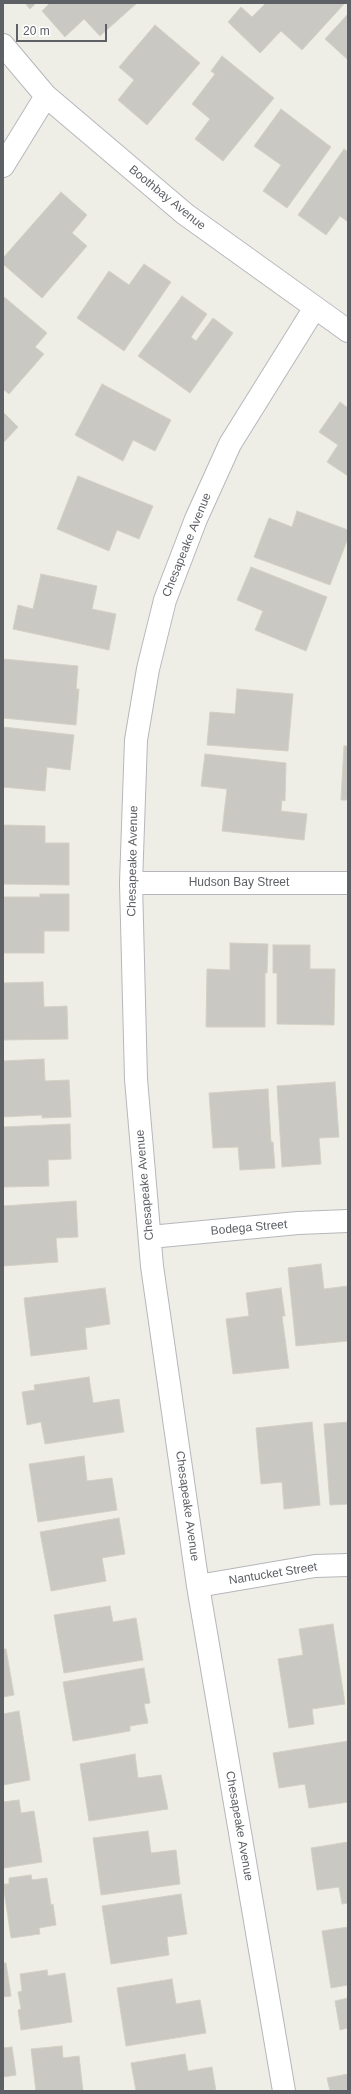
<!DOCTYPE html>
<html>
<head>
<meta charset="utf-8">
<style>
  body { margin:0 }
  #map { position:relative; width:351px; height:2094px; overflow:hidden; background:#efeee6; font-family:Helvetica,sans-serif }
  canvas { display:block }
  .frame { position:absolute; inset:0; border:4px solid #5d6065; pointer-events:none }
  .scale { position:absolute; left:16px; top:24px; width:91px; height:18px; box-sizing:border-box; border:2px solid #5d6065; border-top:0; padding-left:5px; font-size:12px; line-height:14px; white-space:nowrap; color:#5d6065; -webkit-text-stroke:3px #fff; paint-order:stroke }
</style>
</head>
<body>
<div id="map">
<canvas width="351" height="2094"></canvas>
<div class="frame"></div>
<div class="scale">20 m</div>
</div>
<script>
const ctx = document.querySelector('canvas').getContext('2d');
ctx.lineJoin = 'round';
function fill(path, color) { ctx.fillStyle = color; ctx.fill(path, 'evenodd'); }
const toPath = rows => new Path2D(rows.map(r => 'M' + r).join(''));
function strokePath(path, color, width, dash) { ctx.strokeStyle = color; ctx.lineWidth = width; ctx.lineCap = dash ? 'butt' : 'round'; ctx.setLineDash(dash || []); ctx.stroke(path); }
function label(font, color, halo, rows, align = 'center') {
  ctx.font = font + ' Helvetica,sans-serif'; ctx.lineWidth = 4; ctx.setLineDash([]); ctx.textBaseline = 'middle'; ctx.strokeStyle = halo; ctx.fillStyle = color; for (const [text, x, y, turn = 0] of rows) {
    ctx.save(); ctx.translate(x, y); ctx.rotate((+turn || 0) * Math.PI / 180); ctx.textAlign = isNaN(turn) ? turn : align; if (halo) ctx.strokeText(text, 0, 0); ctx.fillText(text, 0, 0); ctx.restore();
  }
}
const building = toPath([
  [25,3,36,3,30,9,25,3],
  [50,3,137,3,100,36,84,19,65,37,42,11,50,3],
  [266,3,345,3,302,50,281,31,260,53,228,22,241,7,252,17,266,3],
  [348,14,348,60,325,39,348,14],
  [155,25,200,63,147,125,118,100,134,80,119,67,155,25],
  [222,56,274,98,223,161,195,139,210,119,192,104,215,74,211,71,222,56],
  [281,109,331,147,287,208,263,191,281,165,254,146,281,109],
  [344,149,348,152,348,222,340,216,326,235,298,215,344,149],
  [61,192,87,215,72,233,87,246,42,298,3,264,3,258,61,192],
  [144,264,171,282,124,351,77,318,109,271,129,285,144,264],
  [3,296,47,333,35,347,44,354,9,394,3,389,3,296],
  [182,296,207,314,191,337,196,341,213,318,233,333,190,393,138,356,182,296],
  [102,384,171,420,155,451,133,440,123,461,75,435,102,384],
  [340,402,348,408,348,476,327,462,338,445,319,432,340,402],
  [3,412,18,427,3,443,3,412],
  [78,476,153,506,139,539,117,530,109,551,57,529,78,476],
  [297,511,348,530,348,538,330,585,254,557,269,518,292,527,297,511],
  [251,567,327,597,306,651,255,630,263,611,237,600,251,567],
  [41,574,97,586,92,609,116,614,109,650,13,629,18,605,33,609,41,574],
  [3,659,78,666,76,689,79,689,76,725,3,718,3,659],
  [237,689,293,694,288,751,207,745,210,712,235,714,237,689],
  [3,727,74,735,70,770,47,767,45,791,3,787,3,727],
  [344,746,348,746,348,800,341,800,344,746],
  [205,754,286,763,285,801,282,800,281,811,307,814,304,840,222,831,227,789,201,786,205,754],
  [3,825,45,826,45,843,69,843,69,885,3,884,3,825],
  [40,894,69,894,69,931,44,931,44,953,3,953,3,897,40,897,40,894],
  [230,943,268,944,267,973,265,973,265,1027,206,1027,207,969,230,970,230,943],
  [273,945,310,945,310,969,335,969,334,1025,277,1024,277,973,273,973,273,945],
  [43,982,44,1007,67,1006,68,1039,3,1040,3,983,43,982],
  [44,1059,45,1081,69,1080,71,1117,42,1118,42,1115,3,1117,3,1061,44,1059],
  [335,1082,339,1137,319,1138,321,1164,282,1167,277,1086,335,1082],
  [268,1089,271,1142,273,1142,275,1168,240,1170,238,1147,213,1148,209,1093,268,1089],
  [70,1124,71,1159,48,1160,49,1186,3,1187,3,1127,70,1124],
  [76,1201,78,1237,56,1238,58,1262,3,1266,3,1206,76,1201],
  [321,1264,324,1289,348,1286,348,1341,296,1346,288,1268,321,1264],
  [105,1288,110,1324,85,1328,87,1349,31,1356,24,1298,105,1288],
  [281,1288,285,1316,282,1316,289,1368,233,1374,226,1319,249,1316,246,1293,281,1288],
  [89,1377,93,1403,119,1399,124,1432,45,1444,41,1422,27,1425,22,1392,35,1390,34,1385,89,1377],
  [312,1422,320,1505,284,1509,282,1482,261,1484,256,1428,312,1422],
  [348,1422,348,1504,330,1505,324,1424,348,1422],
  [84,1456,87,1481,112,1478,117,1510,38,1522,29,1464,84,1456],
  [119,1518,125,1554,102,1558,106,1581,51,1591,40,1532,119,1518],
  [110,1606,113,1622,136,1618,143,1660,64,1673,54,1615,110,1606],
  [333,1624,345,1704,312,1709,314,1724,289,1728,278,1659,303,1655,299,1629,333,1624],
  [3,1649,6,1649,14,1695,3,1697,3,1649],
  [144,1668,150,1703,144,1704,148,1723,130,1726,130,1731,73,1741,63,1682,144,1668],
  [19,1711,30,1780,3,1785,3,1714,19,1711],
  [348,1741,348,1802,309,1808,305,1784,279,1788,273,1753,348,1741],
  [135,1754,138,1778,161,1775,168,1809,89,1821,80,1764,135,1754],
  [19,1800,21,1813,34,1811,42,1862,4,1868,3,1802,19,1800],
  [148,1831,151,1853,176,1850,180,1884,101,1895,93,1838,148,1831],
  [348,1842,348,1903,342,1904,339,1887,317,1890,311,1848,348,1842],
  [31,1875,32,1880,47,1878,51,1905,53,1904,56,1925,39,1928,40,1934,11,1938,3,1884,9,1884,9,1878,31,1875],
  [181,1894,187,1934,167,1937,169,1955,111,1964,102,1906,181,1894],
  [348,1927,348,1985,331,1988,322,1931,348,1927],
  [3,1963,6,1963,11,1996,3,1997,3,1963],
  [47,1970,48,1976,65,1973,72,2022,21,2030,18,2010,21,2009,18,1992,22,1991,20,1974,47,1970],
  [172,1979,176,2004,200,2000,206,2033,126,2046,117,1988,172,1979],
  [348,1998,348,2028,340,2030,335,2001,348,1998],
  [62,2046,63,2058,79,2056,83,2091,36,2091,31,2049,62,2046],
  [12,2047,16,2075,3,2077,3,2048,12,2047],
  [185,2054,188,2071,212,2067,216,2091,136,2091,131,2063,185,2054],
  [348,2074,348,2091,330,2091,327,2078,348,2074]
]);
fill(building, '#cac8c2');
strokePath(building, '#d3d0c4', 1);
const street = toPath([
  [3,45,46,96,185,214,348,331],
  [3,166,46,96],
  [131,883,348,883],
  [150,1237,298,1223,348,1221],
  [198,1586,315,1566,348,1565],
  [284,2091,198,1586,152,1266,136,1079,131,883,136,740,148,669,165,600,196,519,230,444,314,309]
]);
strokePath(street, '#b6b7bc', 24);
strokePath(street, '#fff', 22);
label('12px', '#5d6065', '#fff', [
  ["Boothbay Avenue",167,198,39],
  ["Chesapeake Avenue",187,545,-68],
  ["Chesapeake Avenue",133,861,-89],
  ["Hudson Bay Street",239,883],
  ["Chesapeake Avenue",145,1185,-95],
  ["Bodega Street",249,1228,-5],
  ["Chesapeake Avenue",187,1506,82],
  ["Nantucket Street",273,1574,-9],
  ["Chesapeake Avenue",239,1826,80]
]);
</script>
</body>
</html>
